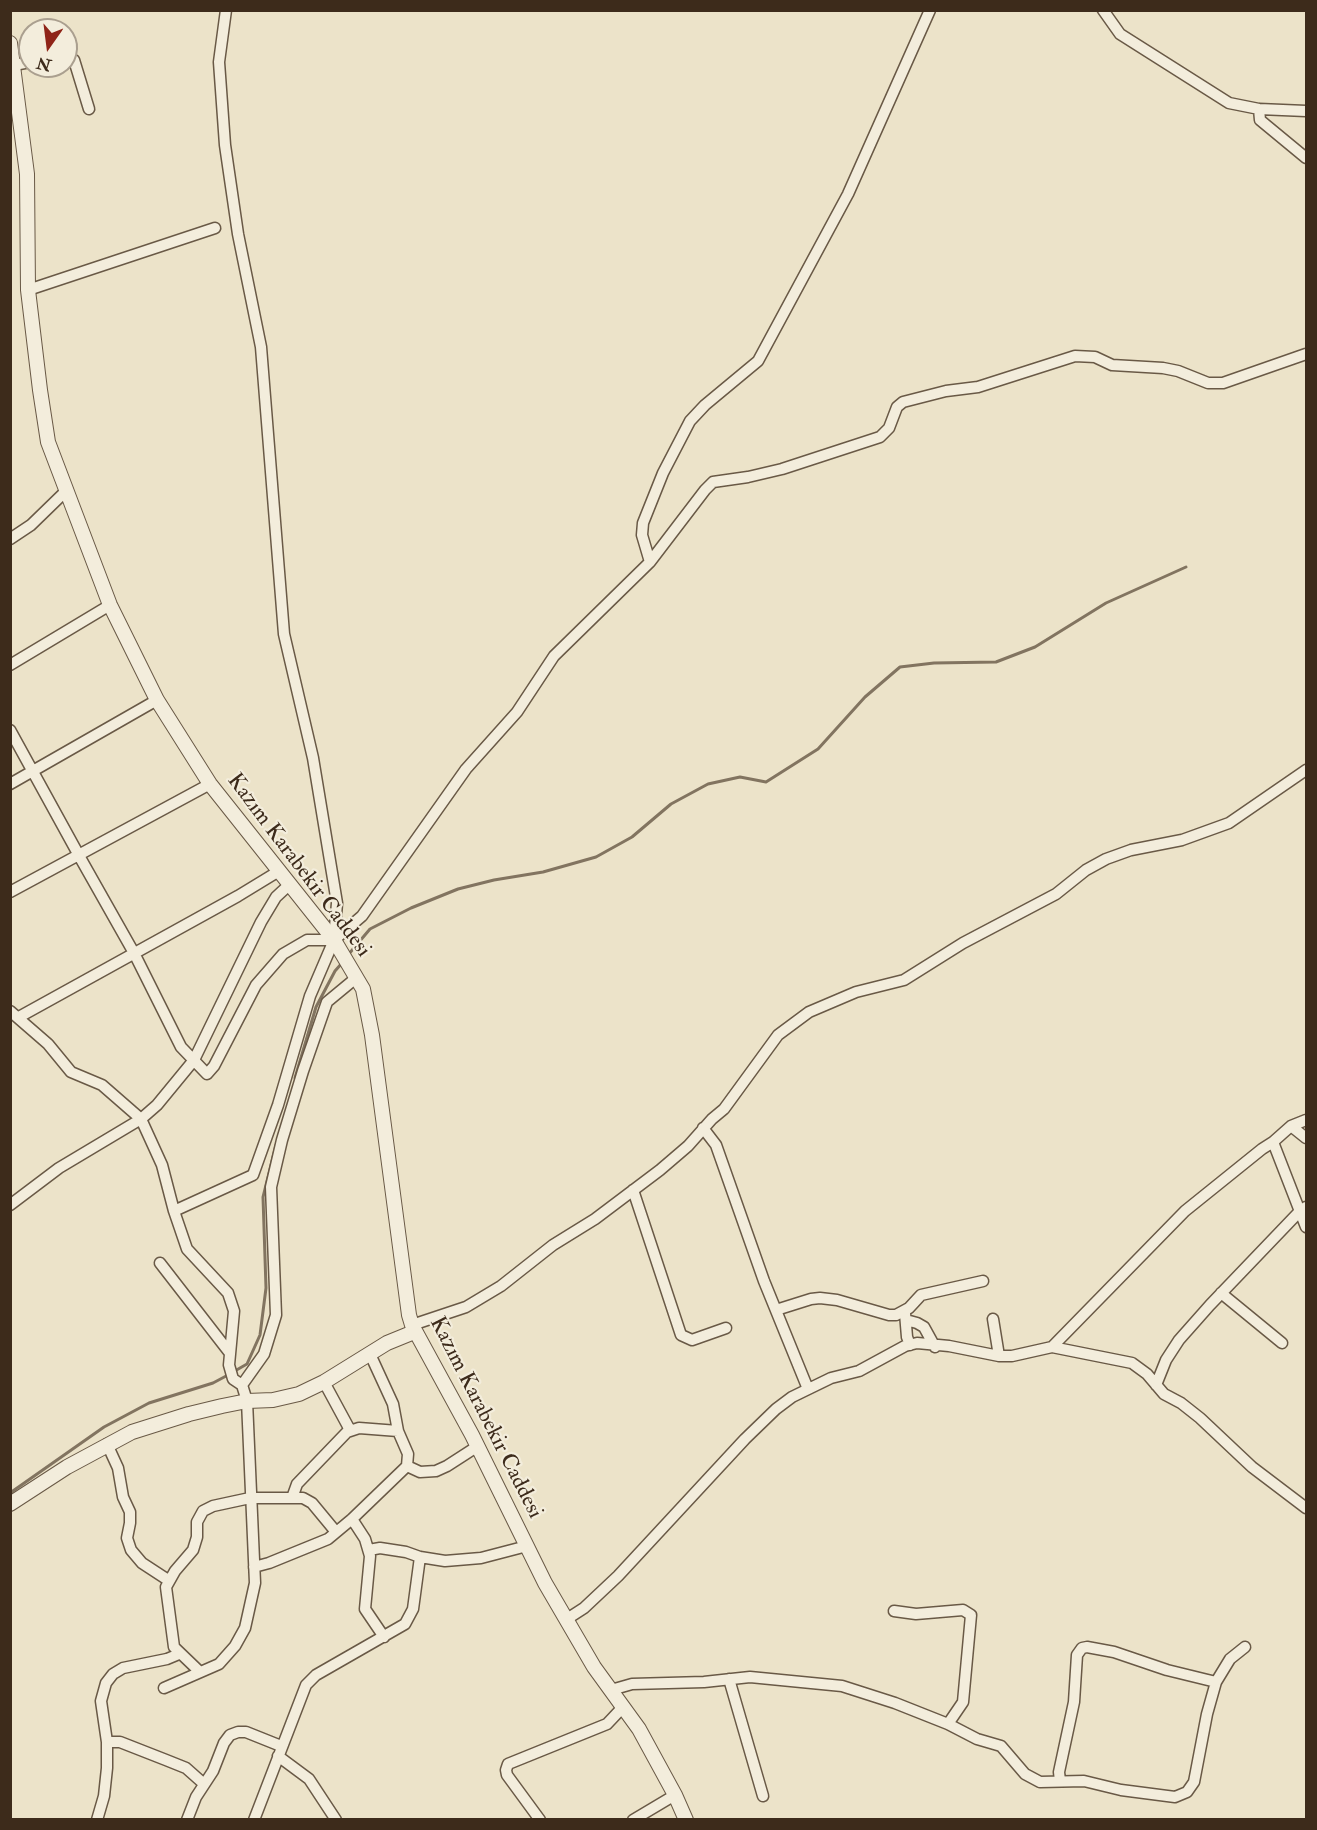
<!DOCTYPE html>
<html>
<head>
<meta charset="utf-8">
<style>
  body { margin:0 }
  #map { position:relative; width:1317px; height:1830px; overflow:hidden; background:#ece3c9; font-family:"IM FELL Double Pica",serif }
  canvas { display:block }
  .frame { position:absolute; inset:0; border:12px solid #3d2b1b; pointer-events:none }
  .north { position:absolute; left:18px; top:18px; width:60px; height:60px; box-sizing:border-box; background:#f3eddc; border:2px solid #aa9f8f; border-radius:50%; rotate:194deg; font-size:16px; font-weight:700; line-height:24px; text-align:center; color:#3d2b1b }
  .north::after { content:''; display:block; margin:auto; width:21px; height:27px; background:#8f2418; clip-path:polygon(50% 0,100% 100%,50% 72%,0 100%) }
</style>
</head>
<body>
<div id="map">
<canvas width="1317" height="1830"></canvas>
<div class="frame"></div>
<div class="north">N</div>
</div>
<script>
const ctx = document.querySelector('canvas').getContext('2d');
ctx.lineJoin = 'round';
const toPath = rows => new Path2D(rows.map(r => 'M' + r).join(''));
function strokePath(path, color, width, dash) { ctx.strokeStyle = color; ctx.lineWidth = width; ctx.lineCap = dash ? 'butt' : 'round'; ctx.setLineDash(dash || []); ctx.stroke(path); }
function label(font, color, halo, rows, align = 'center') {
  ctx.font = font + ' "IM FELL Double Pica",serif'; ctx.lineWidth = 4.5; ctx.setLineDash([]); ctx.textBaseline = 'middle'; ctx.strokeStyle = halo; ctx.fillStyle = color; for (const [text, x, y, turn = 0] of rows) {
    ctx.save(); ctx.translate(x, y); ctx.rotate((+turn || 0) * Math.PI / 180); ctx.textAlign = isNaN(turn) ? turn : align; if (halo) ctx.strokeText(text, 0, 0); ctx.fillText(text, 0, 0); ctx.restore();
  }
}
strokePath(toPath([
  [348,955,370,929,411,908,458,889,494,880,543,872,596,857,632,837,671,804,708,784,740,777,766,782,818,749,865,697,900,667,934,663,996,662,1035,647,1106,603,1186,567],
  [295,1078,316,1007,335,971,342,963],
  [233,1372,247,1364,260,1335,266,1288,263,1197,276,1145],
  [10,1493,104,1427,149,1403,213,1383,228,1375]
]), '#827460', 3);
const minor = toPath([
  [1103,10,1120,34,1229,103,1259,109,1306,111],
  [66,56,74,60,89,109],
  [14,65,30,62],
  [1259,109,1260,120,1306,158],
  [28,290,215,228],
  [10,539,31,525,67,490],
  [650,562,642,535,643,523,663,473,690,421,705,405,758,361,848,194,930,10],
  [10,665,110,605],
  [10,730,82,861,134,953,181,1047,207,1074,214,1066,256,985,283,954,307,940,334,940,337,903,313,758,284,634,261,347,238,234,225,145,219,62,226,10],
  [10,784,157,700],
  [10,892,210,784],
  [10,1011,48,1044,71,1072,102,1085,141,1119,162,1165,174,1211,187,1249,228,1293,234,1311,229,1365,233,1379,242,1385,247,1401,255,1583,245,1628,235,1646,219,1664,164,1688],
  [19,1017,238,896,279,871],
  [1291,1126,1306,1138],
  [703,1128,716,1145,764,1281,808,1389],
  [1273,1142,1306,1227],
  [633,1190,681,1335,692,1340,726,1328],
  [10,1205,59,1168,141,1119,157,1105,194,1060,261,922,276,897,290,884],
  [174,1211,253,1175,278,1105,310,996,334,940,362,916,466,769,517,712,554,656,650,562,705,490,713,482,748,477,782,469,880,437,889,428,897,407,903,402,946,391,978,387,1075,356,1095,357,1112,365,1163,368,1178,371,1208,383,1223,383,1306,354],
  [160,1263,229,1352],
  [1221,1293,1282,1343],
  [776,1310,811,1299,820,1298,837,1300,889,1315,896,1315,909,1308,921,1295,983,1281],
  [905,1313,907,1337,910,1345],
  [993,1319,999,1356],
  [906,1320,917,1323,924,1327,935,1347],
  [412,1325,466,1307,501,1286,553,1245,595,1219,660,1170,688,1146,712,1119,724,1109,778,1035,809,1012,856,992,904,980,963,943,1056,894,1086,870,1106,859,1131,850,1182,840,1229,823,1306,770],
  [1052,1347,1185,1211,1262,1149,1273,1142,1291,1126,1306,1120],
  [324,1382,350,1430],
  [242,1385,264,1354,276,1315,271,1187,282,1140,303,1071,327,1002,356,978],
  [1156,1385,1166,1360,1179,1340,1210,1305,1300,1211,1306,1207],
  [107,1444,118,1468,123,1497,130,1512,130,1523,127,1538,131,1550,142,1563,168,1580],
  [407,1466,420,1472,436,1471,447,1466,478,1446],
  [292,1498,297,1484,347,1432,359,1428,398,1431],
  [352,1519,365,1539,370,1556,365,1609,384,1637],
  [369,1550,380,1548,406,1552,420,1557,445,1561,481,1558,527,1546],
  [254,1567,269,1563,328,1539,352,1519,407,1466,408,1454,398,1431,393,1404,370,1354],
  [894,1611,916,1614,963,1610,971,1615,963,1702,948,1724],
  [567,1619,584,1608,618,1576,745,1439,776,1409,792,1397,831,1378,859,1371,905,1346,917,1343,949,1346,999,1356,1012,1356,1052,1347,1132,1363,1147,1374,1164,1394,1181,1403,1200,1418,1252,1467,1306,1508],
  [200,1672,174,1647,166,1587,175,1571,193,1550,197,1537,197,1522,203,1511,213,1506,250,1498,303,1498,312,1503,336,1532],
  [729,1679,763,1796],
  [611,1690,632,1684,704,1682,750,1677,842,1686,895,1703,948,1724,977,1739,1001,1746,1025,1774,1040,1782,1084,1781,1121,1790,1175,1797,1187,1792,1194,1782,1207,1714,1216,1682,1230,1659,1245,1647],
  [107,1742,120,1742,166,1760,186,1768,204,1784],
  [278,1756,309,1779,336,1820],
  [1060,1781,1059,1772,1074,1702,1077,1655,1082,1648,1087,1647,1114,1652,1167,1670,1216,1682],
  [97,1820,104,1796,107,1768,107,1742,101,1701,106,1683,113,1674,123,1668,167,1659,179,1654],
  [187,1820,196,1797,213,1771,224,1743,230,1735,238,1732,246,1732,281,1746],
  [254,1820,306,1685,316,1675,405,1624,413,1609,420,1557],
  [540,1820,507,1775,506,1770,508,1764,607,1724,623,1707],
  [633,1820,675,1795]
]);
const tertiary = toPath([
  [10,43,27,174,28,290,40,390,48,442,110,605,157,700,210,784,334,940,363,989,372,1035,409,1315,412,1325,472,1435,545,1583,594,1667,639,1729,675,1795,686,1820],
  [10,1504,67,1467,132,1432,189,1414,222,1406,247,1401,273,1400,299,1394,324,1382,387,1343,414,1332]
]);
strokePath(minor, '#695946', 13);
strokePath(tertiary, '#695946', 16);
strokePath(minor, '#f3eddc', 10);
strokePath(tertiary, '#f3eddc', 14);
label('22px', '#3d2b1b', '#f3eddc', [
  ["Kazım Karabekir Caddesi",298,866,53],
  ["Kazım Karabekir Caddesi",485,1418,63]
]);
</script>
</body>
</html>
